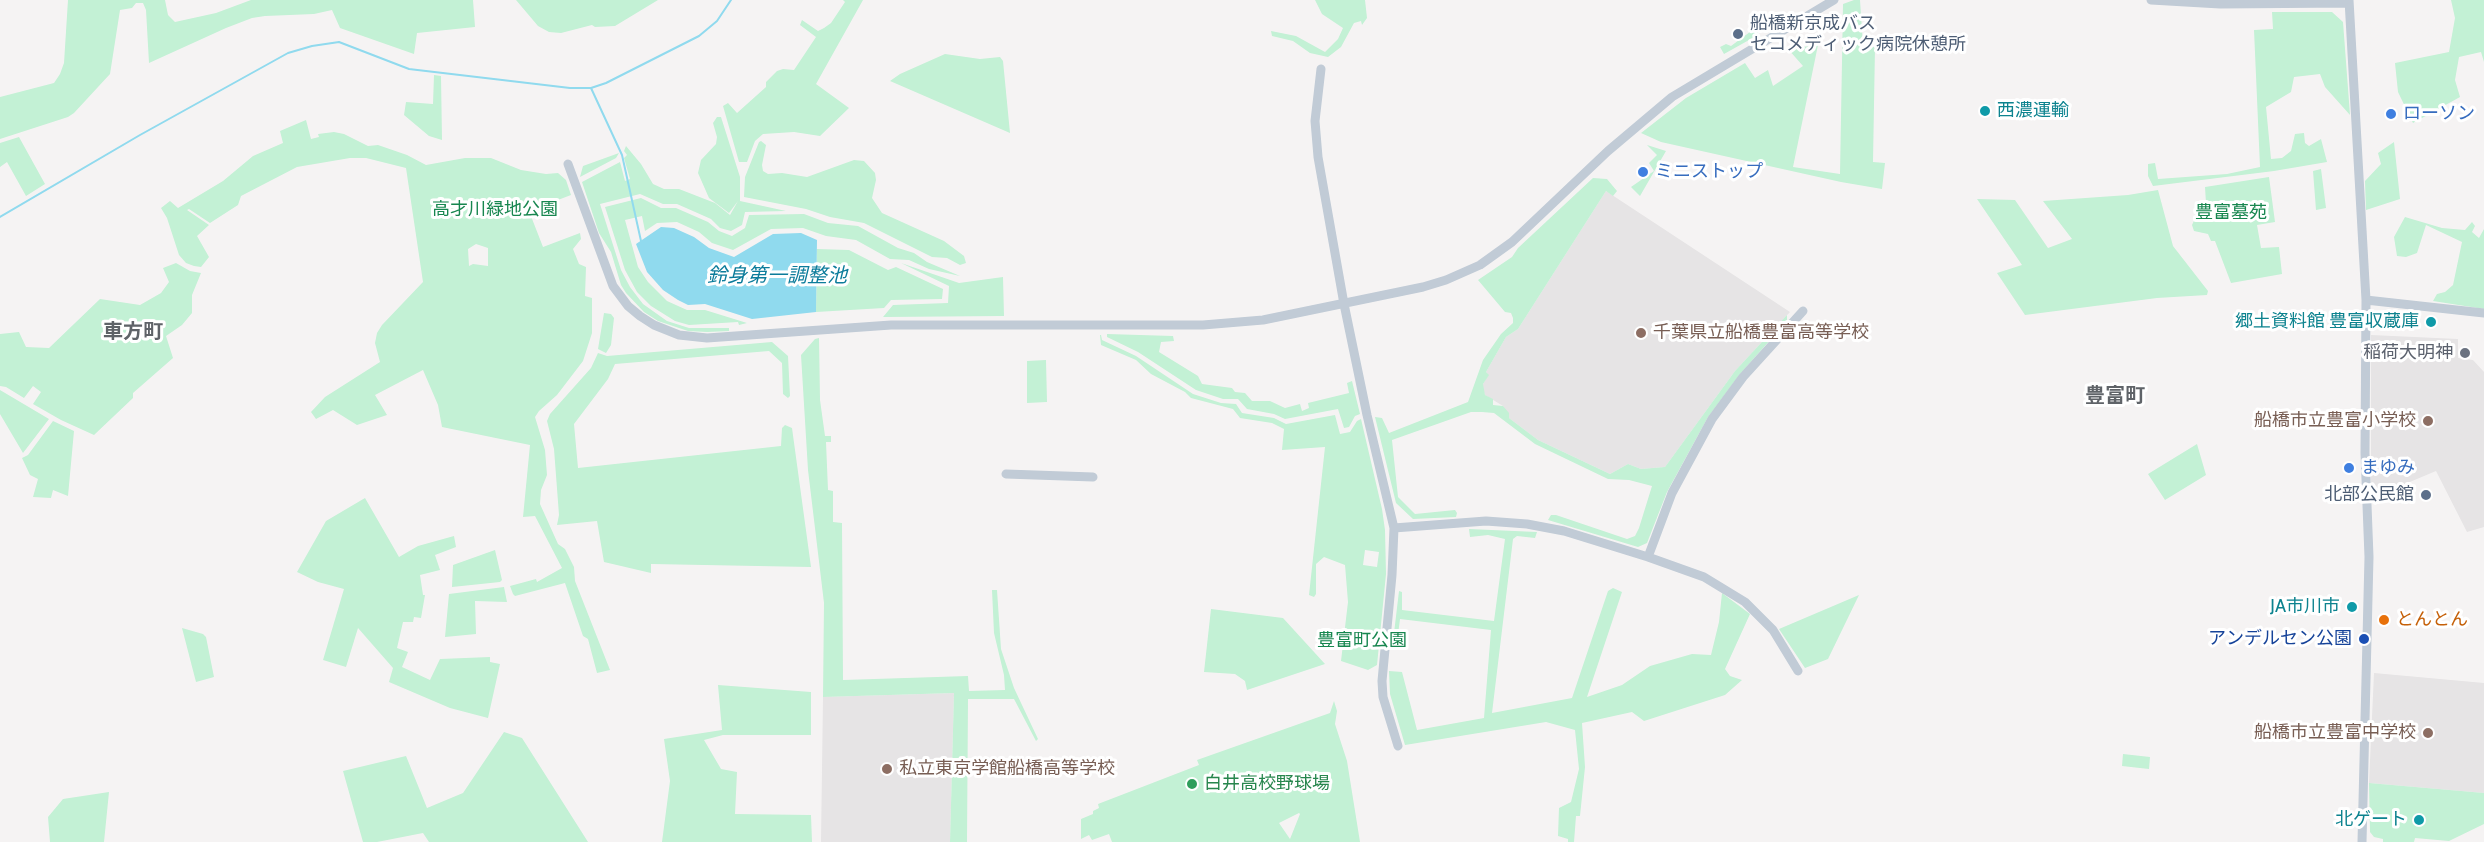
<!DOCTYPE html>
<html>
<head>
<meta charset="utf-8">
<style>
  body { margin:0 }
  canvas { display:block; background:#f5f3f3 }
</style>
</head>
<body>
<canvas width="2484" height="842"></canvas>
<script>
const ctx = document.querySelector('canvas').getContext('2d');
ctx.lineJoin = 'round';
function fill(path, color) { ctx.fillStyle = color; ctx.fill(path, 'evenodd'); }
const toPath = rows => new Path2D(rows.map(r => 'M' + r).join(''));
function strokePath(path, color, width, dash) { ctx.strokeStyle = color; ctx.lineWidth = width; ctx.lineCap = dash ? 'butt' : 'round'; ctx.setLineDash(dash || []); ctx.stroke(path); }
function label(font, color, halo, rows, align = 'center') {
  ctx.font = font + ' Cabin,"Noto Sans JP",sans-serif'; ctx.lineWidth = 6; ctx.setLineDash([]); ctx.textBaseline = 'middle'; ctx.strokeStyle = halo; ctx.fillStyle = color; for (const [text, x, y, turn = 0] of rows) {
    ctx.save(); ctx.translate(x, y); ctx.rotate((+turn || 0) * Math.PI / 180); ctx.textAlign = isNaN(turn) ? turn : align; if (halo) ctx.strokeText(text, 0, 0); ctx.fillText(text, 0, 0); ctx.restore();
  }
}
fill(toPath([
  [1606,191,1790,312,1735,371,1665,467,1641,469,1628,464,1610,474,1538,440,1509,418,1503,406,1485,395,1483,390,1483,384,1488,375,1486,372,1506,337,1518,329],
  [2371,335,2458,339,2458,358,2473,360,2484,372,2484,527,2467,532,2436,471,2374,497,2371,495],
  [2374,673,2484,683,2484,793,2369,783],
  [954,693,950,842,821,842,823,697]
]), '#e6e4e5');
fill(toPath([
  [68,0,165,0,168,15,175,22,216,13,251,0,473,0,475,27,417,33,414,54,340,28,332,10,314,14,265,16,252,18,226,28,149,63,146,10,143,3,136,3,132,8,120,10,110,74,74,113,68,117,0,139,0,97,54,83,60,74,64,63],
  [516,0,658,0,615,26,595,27,592,25,561,33,549,32,538,26],
  [843,0,863,0,816,84,849,108,820,136,794,132,763,134,755,141,747,162,739,162,723,106,728,103,737,113,766,87,766,82,777,71,783,69,794,70,816,37,800,25,802,20,818,31,824,28,831,23,845,2],
  [1315,0,1365,0,1367,18,1362,25,1361,21,1354,23,1341,47,1328,57,1310,53,1293,41,1272,36,1271,31,1296,36,1325,52,1338,39,1343,28,1322,14],
  [1854,0,1860,0,1863,46,1875,47,1873,162,1885,163,1882,189,1841,182,1661,142,1641,133,1686,98,1745,63,1755,78,1768,70,1773,86,1803,66,1788,49,1818,45,1793,167,1840,174,1843,4],
  [2451,0,2484,0,2484,62,2481,52,2459,57,2455,80,2460,97,2413,123,2398,92,2395,63,2449,52,2455,18],
  [2272,12,2332,12,2343,22,2350,115,2325,87,2320,74,2294,77,2291,92,2266,107,2271,159,2282,158,2291,151,2295,134,2304,133,2305,143,2309,146,2321,139,2327,162,2274,171,2153,186,2148,176,2148,164,2155,163,2158,179,2227,174,2260,167,2254,30,2273,29],
  [1758,26,1758,35,1724,54,1720,47,1726,44,1731,46],
  [945,54,980,59,1000,57,1003,61,1010,133,890,81,900,74],
  [434,75,441,76,442,140,429,136,404,115,406,102,433,104],
  [717,117,721,117,740,177,740,201,786,211,745,212,742,225,731,231,720,228,711,219,677,204,663,204,640,194,600,204,621,270,630,287,643,304,667,321,689,328,729,328,729,331,707,332,688,331,658,321,644,312,626,293,621,285,611,252,599,233,582,182,620,162,625,181,630,179,624,158,627,155,624,151,626,146,641,164,653,184,664,189,679,189,715,203,730,215,738,201,729,213,709,198,698,173,701,160,716,144,717,137,713,123],
  [306,120,311,139,319,137,318,134,334,132,344,134,368,146,378,145,407,155,426,165,465,158,491,158,521,170,546,174,558,173,566,180,571,195,529,211,543,247,580,233,581,239,573,249,579,264,586,267,585,296,592,298,592,333,583,361,557,395,539,411,535,417,545,450,547,475,541,490,540,504,558,544,565,549,574,567,575,581,610,670,597,673,588,639,583,636,565,583,515,596,513,594,510,586,536,579,537,582,562,568,535,516,523,517,530,445,442,427,438,405,423,370,375,395,387,415,357,425,333,410,316,419,311,412,325,397,380,362,375,343,377,333,382,325,423,282,406,168,366,158,350,158,297,167,241,196,238,205,210,223,189,209,187,210,209,225,197,236,209,257,201,267,194,266,186,263,179,255,167,218,161,208,170,201,178,208,223,181,253,156,283,143,280,131],
  [476,244,488,248,488,266,473,264,469,266,468,249],
  [19,137,45,184,26,196,7,162,0,167,0,143],
  [761,141,766,145,762,165,763,171,768,174,782,173,807,177,854,160,864,161,875,173,876,180,872,198,882,213,944,241,964,256,966,263,960,265,947,258,932,257,864,223,830,217,806,209,744,197,745,177,759,142],
  [2394,142,2400,199,2366,210,2365,181,2381,164,2378,153],
  [1647,145,1666,151,1640,196,1631,187,1654,171,1649,163,1657,155],
  [619,153,616,158,580,177,583,166],
  [2321,169,2326,208,2316,210,2313,171],
  [2269,177,2275,222,2257,225,2261,248,2279,247,2282,274,2231,283,2215,241,2211,241,2208,234,2194,231,2192,225,2197,214,2206,203,2205,187],
  [1593,178,1607,179,1617,191,1613,196,1606,191,1518,329,1506,337,1486,372,1489,375,1483,384,1485,395,1493,399,1493,405,1503,406,1509,413,1509,418,1538,440,1610,474,1628,464,1641,469,1665,467,1735,371,1787,315,1787,321,1740,374,1708,417,1667,492,1647,543,1638,547,1548,520,1551,515,1556,515,1627,539,1635,536,1639,528,1652,486,1629,480,1608,479,1535,444,1494,413,1482,412,1471,412,1392,440,1398,497,1415,514,1455,510,1457,513,1456,517,1413,519,1396,503,1375,417,1382,418,1389,433,1468,402,1483,360,1501,334,1513,323,1513,318,1511,313,1505,312,1478,280,1512,257,1518,248],
  [2158,190,2173,246,2208,291,2207,295,2157,298,2025,315,1997,273,2022,265,1977,199,2015,200,2048,248,2072,239,2043,201,2128,195],
  [641,198,661,208,676,208,708,222,719,231,732,236,745,228,749,215,804,214,828,223,858,226,898,248,914,253,927,262,960,276,929,269,909,260,890,259,856,240,826,236,803,228,771,229,733,250,712,243,699,232,677,222,657,223,645,231,642,216,625,220,638,267,648,282,667,301,687,310,705,310,747,323,739,325,738,322,689,325,675,321,651,306,637,292,625,270,605,207],
  [2405,217,2442,228,2465,230,2472,222,2475,226,2472,232,2479,238,2484,229,2484,309,2433,301,2437,294,2445,292,2453,285,2462,242,2426,225,2417,253,2406,257,2397,256,2394,237],
  [817,249,849,250,888,270,896,267,943,289,942,299,891,300,884,308,816,312],
  [176,263,190,271,201,273,192,295,192,313,182,325,166,336,173,358,133,393,133,398,94,435,61,420,33,404,41,392,33,386,24,398,6,387,0,386,0,334,19,332,26,347,49,348,100,299,140,305,161,293,169,282,163,268],
  [901,263,959,283,1003,277,1004,316,883,317,893,305,948,303,949,286],
  [604,313,611,314,614,318,611,345,606,353,598,349],
  [1107,334,1173,336,1174,341,1161,342,1159,352,1198,376,1202,384,1232,388,1235,392,1245,393,1252,401,1270,401,1285,408,1300,404,1302,411,1309,408,1308,403,1349,393,1347,383,1352,381,1360,414,1355,416,1349,427,1344,428,1338,409,1285,419,1274,414,1247,409,1238,399,1223,399,1196,390,1138,352,1107,337],
  [1100,335,1101,335,1102,340,1136,356,1193,394,1221,403,1236,404,1242,413,1274,418,1286,424,1335,415,1340,434,1350,432,1357,421,1361,419,1382,509,1385,530,1386,574,1377,665,1368,670,1341,661,1348,602,1345,565,1324,557,1316,564,1316,594,1314,597,1309,595,1325,447,1282,450,1284,429,1272,423,1240,418,1233,409,1191,398,1185,392,1151,374,1136,360,1101,345],
  [1365,550,1379,552,1377,567,1363,565],
  [819,338,820,400,825,436,831,436,831,442,826,442,828,490,833,491,833,522,842,523,843,680,968,676,969,691,1005,690,1004,675,994,633,992,590,997,590,1001,649,1014,688,1038,739,1036,741,1014,699,968,699,967,842,950,842,954,693,823,697,824,603,808,470,801,355,815,339],
  [772,342,788,356,790,396,788,398,783,394,782,363,769,351,615,364,608,379,574,424,578,468,781,446,782,428,785,425,792,428,811,567,651,564,651,573,604,562,597,521,557,525,559,515,554,449,547,421,550,414,591,368,598,353,607,356],
  [1046,360,1047,402,1027,403,1027,361],
  [0,390,49,419,23,453,0,414],
  [53,421,74,431,68,496,53,490,51,498,33,497,38,479,30,475,22,458,28,455],
  [2197,444,2206,475,2165,500,2148,474],
  [365,498,399,557,418,546,454,536,456,547,435,555,440,570,420,575,423,595,425,595,421,618,414,617,413,622,403,622,397,648,408,652,402,667,430,680,440,659,490,657,490,662,500,664,488,718,450,708,389,682,393,668,358,628,346,667,323,660,344,589,318,582,297,572,326,521],
  [1469,529,1537,532,1535,538,1517,536,1513,539,1492,713,1572,698,1608,591,1613,588,1622,592,1587,697,1622,685,1650,666,1692,654,1711,655,1719,622,1722,593,1750,614,1725,669,1730,676,1742,680,1725,695,1644,721,1632,712,1582,723,1585,767,1580,816,1576,816,1574,842,1568,842,1568,839,1558,836,1559,808,1571,802,1579,769,1575,730,1546,722,1405,745,1390,694,1389,671,1402,672,1417,730,1484,718,1491,630,1400,619,1396,650,1392,650,1399,591,1402,592,1402,610,1494,621,1505,539,1488,535,1470,537],
  [495,550,502,580,500,582,452,587,453,565],
  [504,587,507,602,475,601,476,634,445,637,449,594],
  [1859,595,1828,659,1805,668,1779,629],
  [1211,609,1283,618,1325,664,1247,690,1245,681,1235,674,1204,672],
  [182,628,203,634,206,637,214,677,196,682],
  [718,685,811,692,811,735,723,735,704,740,721,769,737,772,735,814,811,815,812,842,662,842,670,781,664,739,722,730],
  [1334,701,1337,711,1335,724,1347,761,1360,842,1112,842,1109,834,1092,840,1089,835,1081,839,1081,819,1093,814,1093,811,1099,808,1098,804,1199,765,1197,760,1330,713],
  [1299,813,1300,814,1290,839,1279,823],
  [504,732,522,738,588,842,429,842,423,833,377,842,363,842,343,771,406,756,427,808,463,793],
  [2123,754,2150,757,2149,769,2122,766],
  [2369,783,2484,793,2484,824,2449,841,2415,838,2414,842,2383,842,2383,839,2374,837,2370,832],
  [109,792,104,842,50,842,48,817,63,799]
]), '#c3f1d5');
fill(toPath([
  [661,227,674,228,694,237,709,248,734,257,773,234,801,233,817,240,816,312,752,319,705,304,688,305,678,300,663,290,647,272,636,244]
]), '#90daee');
strokePath(toPath([
  [591,88,622,155,641,241],
  [0,217,140,135,288,53,312,46,339,42,409,69,570,88,591,88,606,83,699,36,717,21,731,0]
]), '#90daee', 2);
strokePath(toPath([
  [2151,0,2220,4,2349,3],
  [2349,0,2366,300,2365,453,2369,557,2362,842],
  [1321,69,1315,121,1318,157,1344,304,1367,415,1394,528,1392,575,1382,681,1383,697,1398,746],
  [568,164,613,286,628,306,640,316,654,325,679,335,707,338,891,325,1203,325,1263,320,1423,287,1446,280,1480,265,1512,242,1608,151,1672,97,1834,0],
  [2366,300,2484,313],
  [1006,474,1093,477],
  [1394,528,1486,521,1527,524,1564,531,1648,557,1704,577,1745,602,1773,630,1798,671],
  [1648,557,1672,493,1712,419,1743,377,1803,311]
]), '#c1cbd6', 9);
for (const [x, y, r, color] of [
  [1738,34,6,"#5c6f8a"],
  [1985,111,6,"#0f9aa8"],
  [2391,114,6,"#3f7fe0"],
  [1643,172,6,"#3f7fe0"],
  [2431,322,6,"#0f9aa8"],
  [1641,333,6,"#8d6e63"],
  [2465,353,6,"#6b7280"],
  [2428,421,6,"#8d6e63"],
  [2349,468,6,"#3f7fe0"],
  [2426,495,6,"#5c6f8a"],
  [2352,607,6,"#0f9aa8"],
  [2384,620,6,"#e8710a"],
  [2364,639,6,"#1a4fb4"],
  [2428,733,6,"#8d6e63"],
  [887,769,6,"#8d6e63"],
  [1192,784,6,"#2e9e5b"],
  [2419,820,6,"#0f9aa8"]
]) { const dot = new Path2D(); dot.arc(x, y, r, 0, 2 * Math.PI); ctx.fillStyle = color; ctx.fill(dot); strokePath(dot, '#fff', 2); }
label('18px', '#4e5e75', '#fff', [
  ["船橋新京成バス",1750,24],
  ["セコメディック病院休憩所",1750,45],
  ["北部公民館",2414,495,"right"]
], 'left');
label('18px', '#0d838f', '#fff', [
  ["西濃運輸",1997,111,"left"],
  ["郷土資料館 豊富収蔵庫",2419,322],
  ["JA市川市",2340,607],
  ["北ゲート",2407,820]
], 'right');
label('18px', '#366cbe', '#fff', [
  ["ローソン",2403,114],
  ["ミニストップ",1655,172],
  ["まゆみ",2361,468]
], 'left');
label('18px', '#17864f', '#fff', [
  ["高才川緑地公園",495,210],
  ["豊富墓苑",2231,213],
  ["豊富町公園",1362,641]
]);
label('18px', '#785e54', '#fff', [
  ["千葉県立船橋豊富高等学校",1653,333],
  ["船橋市立豊富小学校",2416,421,"right"],
  ["船橋市立豊富中学校",2416,733,"right"],
  ["私立東京学館船橋高等学校",899,769]
], 'left');
label('18px', '#5b616d', '#fff', [
  ["稲荷大明神",2453,353]
], 'right');
label('18px', '#c56008', '#fff', [
  ["とんとん",2396,620]
], 'left');
label('18px', '#164399', '#fff', [
  ["アンデルセン公園",2352,639]
], 'right');
label('18px', '#27864d', '#fff', [
  ["白井高校野球場",1204,784]
], 'left');
label('italic 20px', '#0c7c9b', '#fff', [
  ["鈴身第一調整池",777,276]
]);
label('bold 20px', '#5f6368', '#fff', [
  ["車方町",133,332],
  ["豊富町",2115,396]
]);
</script>
</body>
</html>
